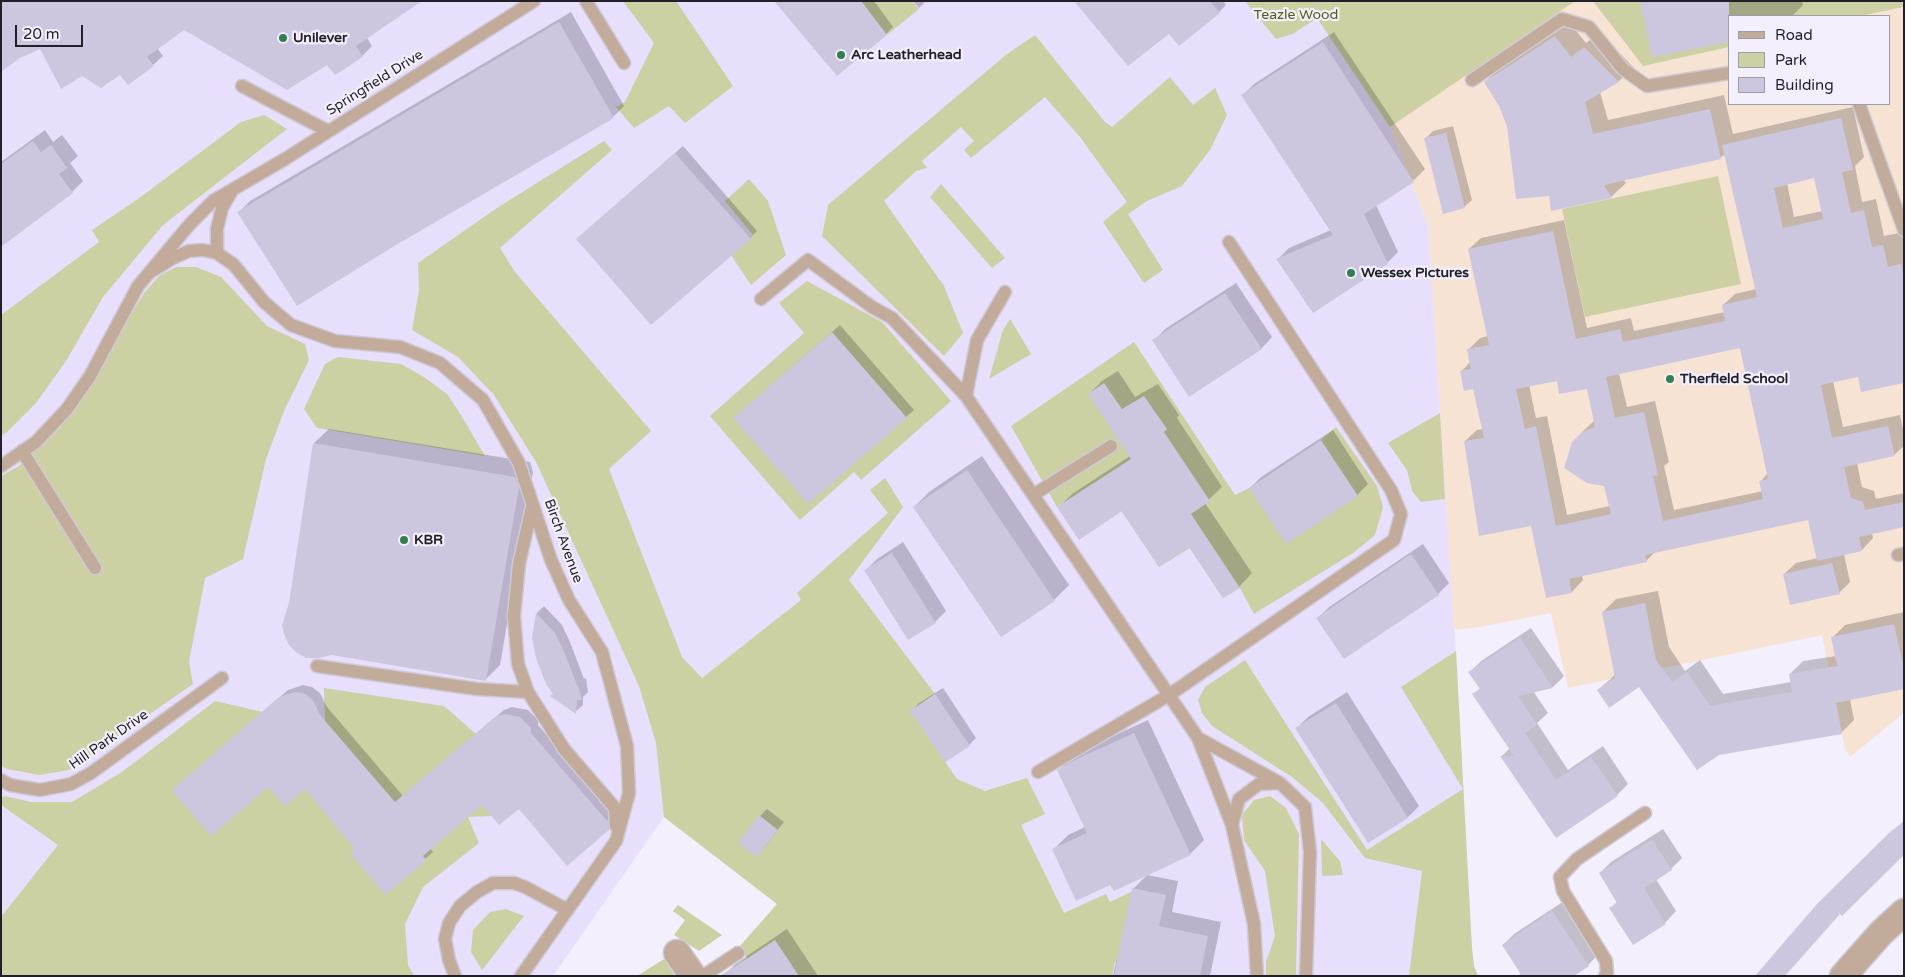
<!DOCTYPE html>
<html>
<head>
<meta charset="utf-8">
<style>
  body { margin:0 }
  #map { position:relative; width:1905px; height:977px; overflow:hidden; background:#f3effd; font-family:"Varela Round",sans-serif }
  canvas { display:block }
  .frame { position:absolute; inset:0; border:2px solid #211f27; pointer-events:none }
  .legend { position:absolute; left:1728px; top:15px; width:162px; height:90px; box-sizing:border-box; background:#f3effd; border:1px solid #9f9ca7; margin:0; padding:6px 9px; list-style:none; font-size:15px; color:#211f27 }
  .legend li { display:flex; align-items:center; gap:10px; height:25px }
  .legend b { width:25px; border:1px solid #9f9ca7 }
  .scale { position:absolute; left:15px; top:25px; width:68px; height:22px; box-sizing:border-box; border:2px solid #211f27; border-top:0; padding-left:6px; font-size:15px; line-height:18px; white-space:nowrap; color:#211f27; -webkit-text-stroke:4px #f3effd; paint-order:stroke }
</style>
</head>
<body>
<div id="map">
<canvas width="1905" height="977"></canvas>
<div class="frame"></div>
<ul class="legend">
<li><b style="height:6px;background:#c3ab9b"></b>Road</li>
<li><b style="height:14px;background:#ccd0a3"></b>Park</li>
<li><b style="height:14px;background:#ccc7de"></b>Building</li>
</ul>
<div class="scale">20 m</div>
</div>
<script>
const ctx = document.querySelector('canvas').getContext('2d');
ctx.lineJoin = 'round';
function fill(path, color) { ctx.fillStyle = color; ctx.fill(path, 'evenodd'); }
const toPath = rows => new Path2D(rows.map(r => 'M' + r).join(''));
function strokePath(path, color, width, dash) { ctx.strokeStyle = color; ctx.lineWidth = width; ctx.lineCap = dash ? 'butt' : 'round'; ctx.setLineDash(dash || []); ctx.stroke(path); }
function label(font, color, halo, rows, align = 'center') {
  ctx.font = font + ' "Varela Round",sans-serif'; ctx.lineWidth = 4.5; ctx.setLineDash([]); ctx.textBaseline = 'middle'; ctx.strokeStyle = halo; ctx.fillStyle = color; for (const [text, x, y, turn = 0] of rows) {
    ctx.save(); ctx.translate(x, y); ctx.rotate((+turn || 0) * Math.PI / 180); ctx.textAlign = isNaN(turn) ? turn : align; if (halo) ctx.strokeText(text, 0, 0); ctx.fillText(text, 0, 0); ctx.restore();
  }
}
fill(toPath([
  [1,1,1266,1,1293,34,1317,17,1390,127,1428,225,1456,651,1472,949,1474,966,1478,976,825,976,777,904,664,817,553,976,1,976]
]), '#e8dffd');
fill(toPath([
  [1307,1,1902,1,1904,15,1904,713,1850,757,1845,749,1822,635,1568,688,1551,613,1480,627,1454,630,1428,225,1390,127],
  [1729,16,1889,16,1889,104,1729,104]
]), '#f7e3d4');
fill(toPath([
  [623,1,676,1,733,86,685,123,669,106,634,128,616,107,625,102,654,43],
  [861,1,912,1,919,9,887,35],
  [1245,1,1575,1,1390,127,1317,18,1293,34,1276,39],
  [1593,1,1902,1,1903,7,1861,16,1729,16,1729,47,1643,66],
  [1035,35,1105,122,1112,127,1170,77,1193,105,1215,88,1227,115,1210,150,1182,186,1147,201,1128,214,1163,270,1144,283,1103,222,1127,202,1080,137,1045,97,971,158,964,150,974,141,961,127,922,161,927,168,916,171,884,201,944,286,963,333,944,356,822,236,828,205,1007,54],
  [264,115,287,129,163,225,103,297,66,361,36,403,6,433,1,435,1,315,99,242,92,230,138,199,241,122],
  [604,141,612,150,500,248,515,272,651,431,609,469,682,657,702,678,801,600,797,593,888,513,870,490,885,478,903,507,849,580,935,694,910,711,957,779,985,791,1027,778,1045,814,1021,825,1064,913,1106,894,1110,902,1137,889,1134,909,1138,966,1115,962,1112,976,720,976,747,958,739,947,777,904,664,817,656,743,639,686,536,462,494,395,458,357,412,330,419,290,418,263,497,208],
  [1718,176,1741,284,1585,317,1562,209],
  [749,179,768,201,786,255,751,285,731,255,753,235,725,201],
  [941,184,1005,258,992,268,930,197],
  [176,267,196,267,221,277,267,326,305,344,309,360,284,411,266,459,243,559,205,578,189,662,193,684,69,770,39,775,7,769,1,766,1,476,19,466,58,430,77,404,144,293,159,276],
  [807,281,882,322,951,401,861,480,854,472,800,520,710,416,804,333,779,303],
  [1010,319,1031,354,989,379,1003,330],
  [1134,342,1235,495,1249,488,1321,440,1336,427,1377,486,1383,507,1375,535,1353,553,1254,614,1240,588,1223,598,1190,548,1159,567,1100,479,1057,507,1011,426],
  [338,357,401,364,424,377,447,394,461,415,485,456,317,428,304,409,325,364],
  [1440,413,1445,499,1421,502,1412,491,1407,470,1388,443],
  [1456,651,1472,949,1474,966,1478,976,1409,976,1422,871,1365,858,1323,803,1292,777,1212,726,1202,713,1198,700,1205,687,1245,660,1367,850,1463,789,1401,687],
  [324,688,444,706,476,734,492,816,468,817,479,843,423,887,405,924,408,965,414,976,1,976,1,917,58,845,1,805,1,798,5,796,31,802,72,802,122,772,215,701,263,712,325,721],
  [1270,796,1286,808,1299,834,1296,976,1266,976,1266,962,1275,936,1265,871,1244,840,1242,815,1254,800],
  [1321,839,1340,861,1343,875,1322,876],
  [678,905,722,935,699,951,674,935,685,920,673,911],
  [506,909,524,916,482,970,471,952,473,930,490,912],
  [664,959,675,976,637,976]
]), '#ccd0a3');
fill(toPath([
  [1,1,367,38,372,46,362,56,328,63,184,28,157,48,163,56,153,65,120,73,40,48,19,57],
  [776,1,874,1,893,27,886,34],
  [913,1,926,1,919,8],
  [1075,1,1223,1,1226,5,1219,12,1169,32],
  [1641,1,1802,1,1803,5,1792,16,1729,16],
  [571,12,624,106,613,117,239,212,250,201],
  [1570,23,1586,43,1600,33,1633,67,1619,81,1600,92,1608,120,1724,95,1733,134,1853,107,1864,157,1855,166,1862,202,1876,199,1884,236,1904,232,1904,382,1859,376,1833,381,1843,427,1900,415,1904,434,1904,446,1894,455,1857,463,1862,487,1874,491,1876,499,1904,493,1904,526,1872,533,1873,538,1862,550,1844,554,1850,582,1839,593,1784,574,1796,563,1818,558,1809,519,1656,551,1646,561,1582,575,1583,580,1572,592,1547,597,1532,524,1465,441,1477,430,1483,429,1474,387,1461,372,1470,362,1468,350,1480,338,1488,336,1469,249,1481,238,1564,220,1587,328,1631,318,1634,331,1725,312,1723,305,1735,294,1756,289,1725,154,1720,158,1623,179,1626,183,1611,197,1550,194,1508,126,1500,105,1485,82,1500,67],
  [1815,177,1823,211,1794,217,1787,183],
  [1741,347,1768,473,1761,481,1763,491,1674,510,1664,466,1669,462,1655,401,1627,407,1619,373],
  [1558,380,1588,387,1595,420,1582,432,1605,485,1610,506,1567,515,1547,416,1536,418,1529,385],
  [1334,32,1425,169,1413,181,1376,205,1398,252,1387,263,1278,259,1289,248,1331,230,1243,95,1254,84],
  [1453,126,1472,200,1464,207,1425,139,1433,131],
  [45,130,53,142,62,135,78,156,70,163,83,181,72,192,1,245,1,162],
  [683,146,757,231,750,238,585,232],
  [1236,283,1272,337,1261,349,1154,341,1165,329],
  [840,325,914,410,808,503,742,411],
  [1118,371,1135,397,1158,384,1179,415,1177,418,1222,487,1205,503,1252,573,1239,587,1190,546,1122,509,1059,507,1072,494,1130,456,1089,394,1102,381],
  [329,429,530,462,533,472,500,665,485,680,332,653,290,603,314,443],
  [1333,430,1368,484,1357,495,1286,542,1250,488,1261,477],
  [982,456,1069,585,1054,600,1001,635,914,507,929,492],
  [903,542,946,611,935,622,866,570,877,559],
  [1423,544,1449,583,1438,594,1318,618,1329,607],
  [1658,591,1669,647,1685,671,1700,660,1723,694,1791,682,1790,674,1803,661,1836,656,1832,638,1845,625,1904,612,1904,688,1850,699,1854,720,1841,733,1719,754,1639,685,1598,690,1616,674,1603,612,1616,599],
  [544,606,562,625,570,642,584,679,586,678,588,692,583,697,583,705,575,712,554,693,533,638,537,613],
  [1531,628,1564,676,1553,687,1533,691,1548,713,1537,723,1568,770,1603,746,1628,784,1617,795,1556,836,1502,756,1510,748,1474,694,1480,688,1470,672,1481,661],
  [303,685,312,687,320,693,327,707,403,796,504,710,512,707,528,710,538,720,538,725,615,815,616,822,608,829,519,807,482,804,430,848,433,852,386,893,357,848,305,787,268,785,173,790,288,690],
  [943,688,976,738,969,745,912,711,919,703],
  [1347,692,1419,806,1408,817,1368,842,1297,728,1308,717],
  [1148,720,1204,840,1190,854,1111,883,1054,849,1068,835,1085,827,1059,770,1073,756,1089,747],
  [767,809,784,822,764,848,760,816],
  [1663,829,1682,858,1671,869,1656,879,1676,911,1665,923,1633,943,1611,908,1618,901,1600,873,1611,862],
  [1147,875,1178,881,1172,912,1221,922,1210,976,1113,976,1116,962,1119,959,1133,889],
  [1564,901,1599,954,1588,965,1571,976,1517,976,1522,973,1503,945,1514,934],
  [787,929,818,976,724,976,735,964]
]), '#0003');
fill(toPath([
  [1,1,422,1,356,46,363,57,335,75,327,65,287,90,184,30,147,57,154,66,128,85,120,75,101,88,82,76,61,89,40,49,20,58,1,72],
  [774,1,861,1,887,35,837,76],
  [1074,1,1210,1,1220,13,1179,46,1169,34,1128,66],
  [1640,1,1729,1,1729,42,1652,57],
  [559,22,614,118,396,245,297,306,237,212],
  [1555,36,1571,57,1584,47,1619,82,1585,102,1593,134,1710,109,1721,159,1604,185,1612,198,1551,211,1549,196,1516,199,1507,126,1499,106,1484,82],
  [1323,42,1414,182,1364,214,1388,264,1313,313,1276,259,1333,235,1241,95],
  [1841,118,1853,170,1842,172,1851,213,1864,210,1872,247,1883,245,1888,267,1901,264,1904,276,1904,383,1861,392,1858,377,1821,385,1832,438,1888,426,1895,456,1844,467,1851,498,1863,502,1865,510,1904,502,1904,527,1859,537,1862,551,1817,561,1808,520,1645,555,1647,562,1569,579,1572,593,1546,598,1531,526,1479,536,1464,441,1484,438,1473,389,1464,391,1460,371,1471,369,1467,349,1489,345,1468,249,1553,231,1576,339,1620,329,1623,342,1725,321,1722,305,1757,297,1722,145],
  [1814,178,1823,219,1783,228,1774,188],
  [1740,348,1768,479,1759,481,1763,499,1663,521,1653,476,1658,475,1644,412,1615,418,1606,377],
  [1557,381,1559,394,1587,389,1595,427,1582,432,1572,442,1564,468,1587,483,1604,486,1611,514,1556,526,1536,426,1525,429,1516,389],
  [1446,133,1465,208,1443,214,1424,138],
  [33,141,41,152,51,145,67,168,59,174,73,193,1,247,1,164],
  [675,153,751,239,651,325,576,239],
  [1225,293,1262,349,1189,397,1152,340],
  [832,332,907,418,808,504,733,418],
  [1104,383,1122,409,1144,396,1167,429,1164,432,1210,501,1191,514,1240,588,1223,598,1189,547,1159,567,1122,511,1079,540,1057,507,1131,459,1088,394],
  [1321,440,1358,496,1286,544,1249,488],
  [313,443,515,477,519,487,486,681,332,655,319,658,306,658,296,652,289,645,284,634,282,625,289,603],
  [967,470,1055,601,1001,637,913,507],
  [892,553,936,623,908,640,864,570],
  [1411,554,1439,595,1344,659,1316,618],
  [1832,563,1840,594,1790,605,1783,574],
  [1645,603,1656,660,1672,682,1687,672,1710,706,1792,692,1789,674,1837,666,1831,637,1894,624,1904,668,1904,689,1836,703,1842,734,1719,755,1697,770,1639,687,1609,708,1597,690,1615,678,1602,612],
  [536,613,555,633,563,649,577,685,578,685,582,700,577,700,576,714,550,696,553,694,546,684,536,658,532,638],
  [1520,638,1553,688,1518,696,1537,725,1525,733,1556,780,1591,757,1618,796,1556,838,1500,756,1514,756,1472,694,1480,689,1468,672],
  [295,692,305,694,313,700,320,715,395,802,495,717,504,714,520,717,531,728,531,733,608,822,609,830,567,866,519,809,499,825,482,805,423,856,427,860,385,895,350,853,355,849,305,789,285,806,268,787,211,836,172,790,279,697],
  [935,694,970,746,945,762,910,711],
  [1336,703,1408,818,1368,843,1295,728],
  [1134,733,1191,855,1114,891,1110,885,1076,901,1052,849,1087,833,1057,770,1073,761],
  [759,815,778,830,757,857,738,843],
  [1904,821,1904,855,1842,916,1840,914,1785,976,1755,976,1817,904,1888,834],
  [1652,840,1672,870,1644,888,1666,924,1633,945,1609,908,1617,903,1599,873],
  [1132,888,1166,895,1159,926,1208,936,1200,976,1114,976],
  [1552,911,1589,966,1574,976,1522,976,1502,945],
  [775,940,799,976,720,976,748,958]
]), '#ccc7de');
const service = toPath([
  [586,1,624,63],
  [1472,80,1562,19,1589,27,1623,69,1647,86,1729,73],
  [242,86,328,131],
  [1859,104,1904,230],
  [217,253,217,229,222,208,232,191],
  [149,273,173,258,189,251,203,250,217,253,234,265,264,302,291,325,335,341,400,347,440,363,483,400,519,463,551,560,569,600,602,652,627,746,629,793,616,841,521,976],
  [761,299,808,260,872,307,892,318,966,396,1198,738,1232,825,1254,924,1257,976],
  [966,396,977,340,1005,292],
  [22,451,95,568],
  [1,466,36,442,67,409,90,376,138,286,190,224,213,201,285,159,534,1],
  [1033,495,1111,446],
  [532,507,519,564,514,616,518,664,528,692,564,749,615,808,616,826],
  [1898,555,1904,554],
  [317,666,477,689,528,692],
  [1198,738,1280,783,1305,807,1310,852,1306,976],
  [1038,772,1169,695,1394,540,1401,514,1391,490,1229,242],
  [1,780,10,785,40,790,71,784,91,773,222,678],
  [1232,825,1239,799,1259,784,1279,783],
  [455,976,449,960,445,939,449,923,460,906,477,892,493,883,514,883,525,887,568,910],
  [703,976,738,953],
  [1605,976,1607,973,1606,961,1563,891,1560,877,1577,859,1645,813]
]);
const minor = toPath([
  [677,953,693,976],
  [1843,976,1881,933,1904,912]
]);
strokePath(service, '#cdcad6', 15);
strokePath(minor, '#cdcad6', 29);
strokePath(service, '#c3ab9b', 12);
strokePath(minor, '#c3ab9b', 26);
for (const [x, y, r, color] of [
  [283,38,5,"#347f4d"],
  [841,55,5,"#347f4d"],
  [1351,273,5,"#347f4d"],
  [1670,379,5,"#347f4d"],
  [404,540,5,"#347f4d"]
]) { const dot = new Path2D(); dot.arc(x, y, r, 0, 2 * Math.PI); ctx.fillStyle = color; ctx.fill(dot); strokePath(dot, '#f3effd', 2); }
label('14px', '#595c18', '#f3effd', [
  ["Teazle Wood",1296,15]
]);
label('bold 14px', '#211f27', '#f3effd', [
  ["Unilever",293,38],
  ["Arc Leatherhead",851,55],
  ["Wessex Pictures",1361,273],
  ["Therfield School",1680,379],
  ["KBR",414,540]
], 'left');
label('14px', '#211f27', '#f3effd', [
  ["Springfield Drive",375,83,-32],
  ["Birch Avenue",563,541,70],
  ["Hill Park Drive",109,740,-35]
]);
</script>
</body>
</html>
